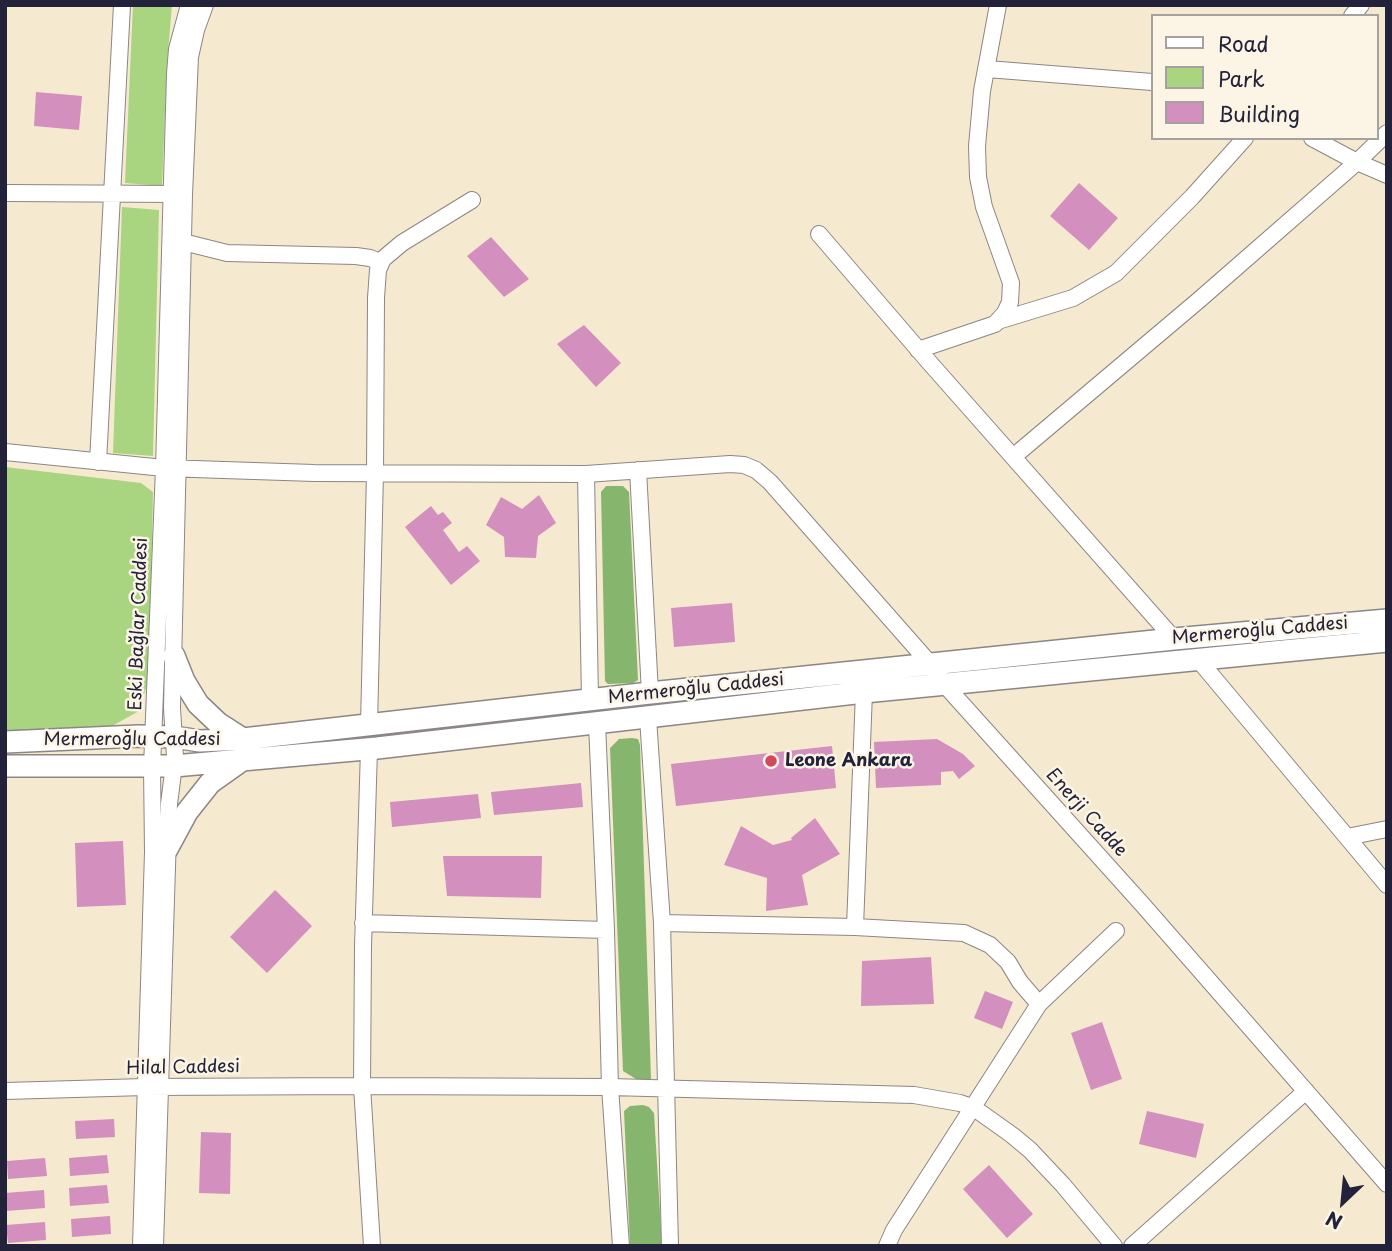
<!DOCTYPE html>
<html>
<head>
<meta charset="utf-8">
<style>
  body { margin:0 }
  #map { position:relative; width:1392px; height:1251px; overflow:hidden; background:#f5e9cf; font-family:"Playpen Sans",sans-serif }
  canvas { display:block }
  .frame { position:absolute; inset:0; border:7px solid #22223b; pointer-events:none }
  .legend { position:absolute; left:1151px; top:14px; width:228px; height:126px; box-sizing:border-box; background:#fcf5e5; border:2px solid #a5a1a1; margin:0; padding:9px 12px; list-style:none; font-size:21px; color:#22223b }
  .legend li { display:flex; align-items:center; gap:14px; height:35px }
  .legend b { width:35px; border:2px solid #a5a1a1 }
  .north { position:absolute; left:1308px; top:1167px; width:70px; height:70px; -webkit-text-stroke:5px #fcf5e5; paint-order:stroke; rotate:206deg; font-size:19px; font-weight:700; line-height:28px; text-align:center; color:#22223b }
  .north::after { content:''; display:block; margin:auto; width:24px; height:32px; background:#22223b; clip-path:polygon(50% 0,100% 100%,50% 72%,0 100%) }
</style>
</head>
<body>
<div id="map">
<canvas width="1392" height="1251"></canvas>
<div class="frame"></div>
<ul class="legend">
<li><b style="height:9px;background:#fff"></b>Road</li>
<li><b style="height:19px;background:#a9d480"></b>Park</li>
<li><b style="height:19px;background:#d38fbe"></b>Building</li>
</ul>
<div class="north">N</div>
</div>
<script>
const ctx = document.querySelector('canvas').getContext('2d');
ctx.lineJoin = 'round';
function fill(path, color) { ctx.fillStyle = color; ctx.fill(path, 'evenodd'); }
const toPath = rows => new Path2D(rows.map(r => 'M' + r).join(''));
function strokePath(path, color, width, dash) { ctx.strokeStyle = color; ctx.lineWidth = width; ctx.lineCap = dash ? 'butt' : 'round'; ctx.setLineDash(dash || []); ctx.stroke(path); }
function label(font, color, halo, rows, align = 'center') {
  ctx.font = font + ' "Playpen Sans",sans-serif'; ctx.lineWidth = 5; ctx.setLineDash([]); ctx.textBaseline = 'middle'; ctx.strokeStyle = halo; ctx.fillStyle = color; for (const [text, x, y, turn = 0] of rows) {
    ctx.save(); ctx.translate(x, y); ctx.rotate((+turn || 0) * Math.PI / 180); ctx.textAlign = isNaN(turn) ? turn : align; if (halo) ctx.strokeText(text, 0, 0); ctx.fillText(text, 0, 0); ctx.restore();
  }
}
fill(toPath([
  [133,5,172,5,167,64,162,186,125,183],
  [122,207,159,210,153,456,113,453],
  [5,467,141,483,153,492,149,678,139,711,112,726,5,731]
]), '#a9d480');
fill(toPath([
  [606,486,623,486,629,492,638,680,633,683,608,684,605,681,601,492],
  [632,738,638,739,640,745,651,1079,636,1079,623,1071,610,748,619,739],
  [643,1105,649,1107,654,1113,662,1246,630,1246,624,1111,630,1106]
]), '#86b66e');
fill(toPath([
  [36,92,82,96,79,130,34,126],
  [1079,183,1118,218,1089,250,1050,216],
  [491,237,529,279,504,297,467,256],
  [584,325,621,363,596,387,557,344],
  [539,495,556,523,538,536,536,558,505,557,504,537,486,525,501,497,522,509],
  [431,506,438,515,443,512,452,523,443,530,459,552,467,546,480,561,451,585,405,527],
  [732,603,735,642,674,647,671,608],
  [937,739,963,754,975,766,959,779,953,771,941,772,941,785,876,788,874,742],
  [832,746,836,788,676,806,671,764],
  [581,783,583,807,494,815,491,792],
  [478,794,481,818,392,827,390,802],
  [815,818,840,854,802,875,808,905,766,911,767,878,724,865,741,826,773,845,792,840,791,838],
  [123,841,126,905,77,907,75,843],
  [443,856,542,856,541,898,447,896],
  [275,890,312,926,267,973,230,937],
  [931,957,934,1004,861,1006,862,961],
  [985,991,1013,1002,1002,1029,974,1018],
  [1102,1022,1122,1079,1091,1090,1071,1033],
  [1147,1111,1204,1124,1196,1158,1139,1144],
  [114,1119,115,1137,76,1139,75,1121],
  [201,1132,231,1133,230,1194,199,1193],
  [107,1155,109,1173,70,1176,69,1158],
  [45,1158,47,1176,8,1179,7,1161],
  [989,1165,1033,1214,1007,1238,963,1189],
  [107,1185,109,1203,70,1206,69,1188],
  [44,1190,45,1208,6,1211,5,1193],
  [110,1216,111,1234,72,1237,71,1219],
  [45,1222,46,1240,8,1243,6,1225]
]), '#d38fbe');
const minor = toPath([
  [1352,16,1361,5],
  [987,69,1152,82],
  [1312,138,1357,162,1387,175],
  [5,193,178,194],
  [819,234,929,362,1174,639],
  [183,242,227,253,356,256,370,258,380,262],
  [1001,320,1073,298,1116,273,1192,197,1245,138],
  [918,350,995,324,1005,313,1010,302,1011,283,984,207,978,177,977,146,982,91,998,5],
  [5,452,164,468,314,473,586,474,730,464,744,465,756,470,770,482,932,666,944,684,1142,904,1387,1184],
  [1013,457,1199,300,1357,162,1387,133],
  [98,462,122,5],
  [638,470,650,693],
  [586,474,590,700],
  [1197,658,1387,885],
  [648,718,662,923,670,1246],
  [597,724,606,930,610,1087,621,1246],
  [369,725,375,473,376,298,378,270,383,259,402,243,472,200],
  [369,749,363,947,362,1086,372,1246],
  [1347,837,1387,829],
  [363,923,606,930],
  [662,923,855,927,964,933,990,945,1008,962,1020,982,1039,1004],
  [855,927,864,692],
  [5,1091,145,1087,362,1086,610,1087,914,1095,960,1103,974,1108,1012,1135,1030,1150,1063,1185,1114,1246],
  [141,1246,153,852,152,767,164,468,175,74,177,49,189,5],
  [155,1246,169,804,175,757,172,708,184,195,190,57,196,30,205,5],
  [887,1246,894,1230,1039,1004,1116,931],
  [1132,1246,1306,1091]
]);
const major = toPath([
  [174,656,184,681,198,704,218,723,243,739],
  [5,742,138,736,174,737,200,741,243,739,650,693,1174,639,1387,620],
  [5,766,174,766,377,748,864,692,1387,641],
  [167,849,187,812,210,783,241,761]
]);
strokePath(minor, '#8c8685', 18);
strokePath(major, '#8c8685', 24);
strokePath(minor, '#fff', 16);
strokePath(major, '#fff', 21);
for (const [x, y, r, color] of [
  [771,761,7,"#d1495b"]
]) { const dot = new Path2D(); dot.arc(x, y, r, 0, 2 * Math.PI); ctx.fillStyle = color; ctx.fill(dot); strokePath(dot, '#fcf5e5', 2.5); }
label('18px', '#22223b', '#fcf5e5', [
  ["Eski Bağlar Caddesi",139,624,-88],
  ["Mermeroğlu Caddesi",1260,631,-5],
  ["Mermeroğlu Caddesi",696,689,-6],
  ["Mermeroğlu Caddesi",132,740],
  ["Enerji Cadde",1086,813,48],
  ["Hilal Caddesi",183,1068,-1]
]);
label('bold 18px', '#22223b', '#fcf5e5', [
  ["Leone Ankara",785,761]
], 'left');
</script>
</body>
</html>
